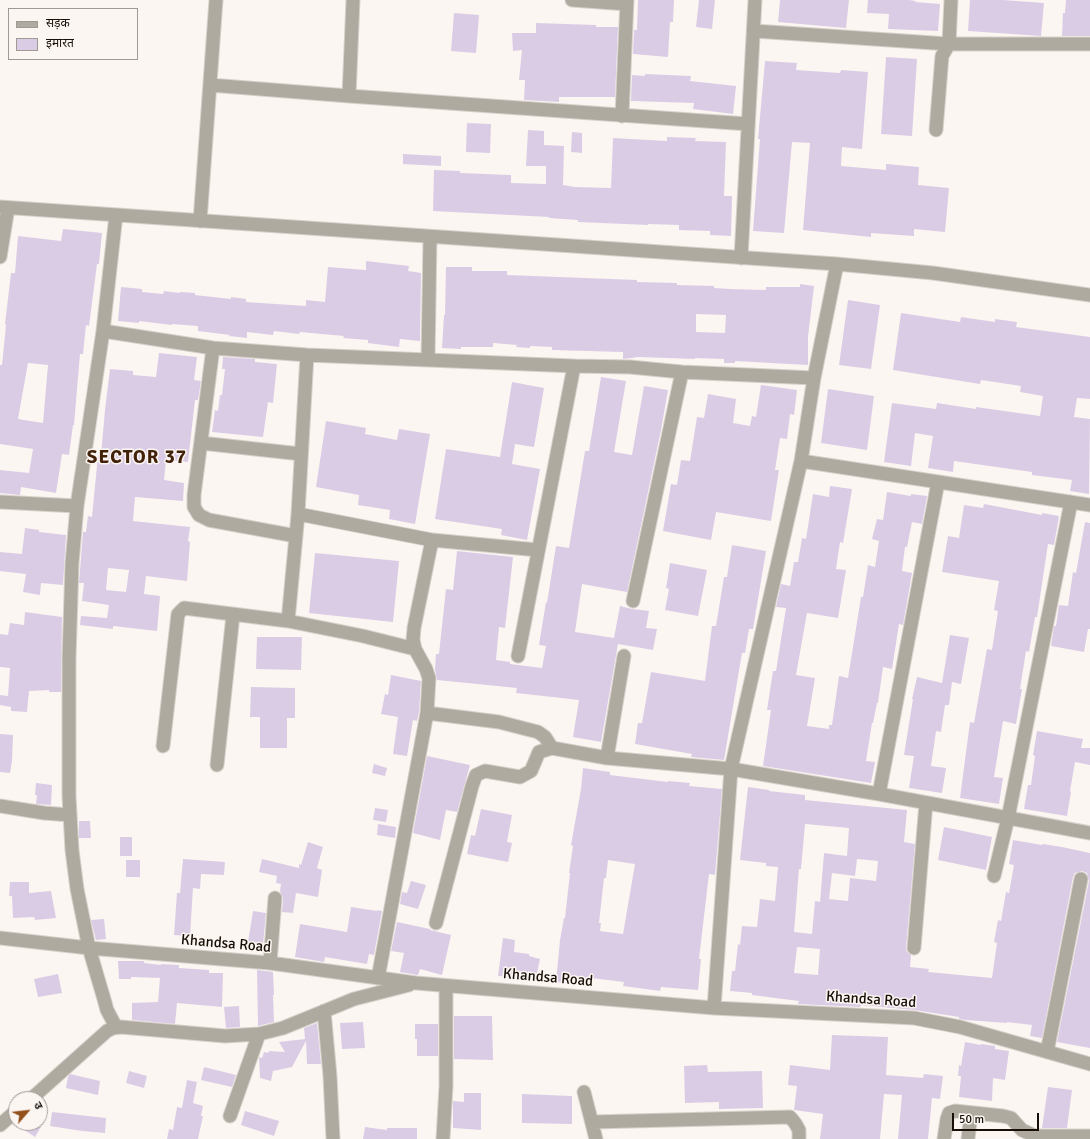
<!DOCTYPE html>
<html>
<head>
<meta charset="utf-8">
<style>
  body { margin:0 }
  #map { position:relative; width:1090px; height:1139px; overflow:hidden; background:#fcf6f2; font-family:Signika,"Noto Sans Devanagari",sans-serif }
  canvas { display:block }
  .legend { position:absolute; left:8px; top:8px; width:130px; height:52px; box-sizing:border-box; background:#fcf6f2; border:1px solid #a09994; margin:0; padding:5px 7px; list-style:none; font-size:12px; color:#160e07 }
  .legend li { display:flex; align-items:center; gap:8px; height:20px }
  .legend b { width:20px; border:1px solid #a09994 }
  .north { position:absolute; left:8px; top:1091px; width:40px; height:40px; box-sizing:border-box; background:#fcf6f2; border:1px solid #a09994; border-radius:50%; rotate:62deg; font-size:11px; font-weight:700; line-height:16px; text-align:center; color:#160e07 }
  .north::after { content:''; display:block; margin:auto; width:14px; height:18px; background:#92501d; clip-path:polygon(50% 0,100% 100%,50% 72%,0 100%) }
  .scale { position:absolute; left:952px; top:1113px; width:87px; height:18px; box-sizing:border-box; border:2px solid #160e07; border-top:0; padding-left:5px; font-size:12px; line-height:14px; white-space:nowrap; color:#160e07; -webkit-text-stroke:3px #fcf6f2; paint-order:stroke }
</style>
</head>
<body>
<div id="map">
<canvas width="1090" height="1139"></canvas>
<ul class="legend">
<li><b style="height:5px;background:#afaa9f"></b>सड़क</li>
<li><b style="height:11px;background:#dbcce6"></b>इमारत</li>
</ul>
<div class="north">उ</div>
<div class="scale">50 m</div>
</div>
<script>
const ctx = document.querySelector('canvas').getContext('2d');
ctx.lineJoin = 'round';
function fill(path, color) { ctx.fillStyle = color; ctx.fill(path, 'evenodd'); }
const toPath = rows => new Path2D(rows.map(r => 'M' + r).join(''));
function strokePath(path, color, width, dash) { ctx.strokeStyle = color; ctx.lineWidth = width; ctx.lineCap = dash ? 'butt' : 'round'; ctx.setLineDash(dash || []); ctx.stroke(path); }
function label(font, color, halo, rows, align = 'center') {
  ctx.font = font + ' Signika,sans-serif'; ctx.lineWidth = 3; ctx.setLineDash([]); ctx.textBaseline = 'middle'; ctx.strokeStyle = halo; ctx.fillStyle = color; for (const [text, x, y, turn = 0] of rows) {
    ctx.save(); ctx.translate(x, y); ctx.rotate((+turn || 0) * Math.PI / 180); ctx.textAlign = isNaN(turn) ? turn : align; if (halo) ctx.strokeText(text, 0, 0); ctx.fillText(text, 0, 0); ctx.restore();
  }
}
fill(toPath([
  [638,0,674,0,673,22,670,22,668,57,633,54,634,30,637,30],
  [699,0,715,0,712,29,696,27],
  [780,0,849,0,846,28,778,22],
  [868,0,909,0,916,1,915,2,940,4,938,31,888,29,889,14,867,13],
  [970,0,1003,0,1044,3,1041,36,968,31],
  [1066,0,1090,0,1090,36,1062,36,1063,13,1065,13],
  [454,13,479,15,476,53,451,51],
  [536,23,596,25,596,27,618,27,615,97,559,97,559,102,524,100,525,80,519,80,522,50,513,51,512,33,536,33],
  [886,57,917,59,912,136,881,134],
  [765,61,797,63,796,70,840,73,841,70,868,72,862,149,842,147,841,166,886,170,886,164,919,167,918,185,949,188,945,232,914,229,914,236,871,233,871,237,803,230,810,143,792,142,784,233,753,231,760,139,758,139],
  [645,74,691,76,690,81,736,86,733,114,693,109,694,103,631,101,632,75,645,76],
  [467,123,491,124,490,153,466,152],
  [528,130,544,131,544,145,564,146,563,185,575,187,611,188,613,138,667,141,667,137,696,138,695,141,726,142,724,196,732,196,731,236,710,235,710,231,679,230,679,225,648,224,648,225,578,222,578,220,549,218,549,217,433,211,434,170,460,171,460,173,511,175,511,183,546,184,546,166,526,166],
  [572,132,582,133,582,153,571,152],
  [403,154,441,156,441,166,403,164],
  [63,229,102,233,99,264,97,264,89,326,86,325,83,354,80,354,74,425,73,425,69,455,62,454,56,493,21,487,20,495,0,493,0,470,29,473,33,449,0,444,0,365,2,365,6,325,5,324,11,273,15,273,18,236,61,241],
  [28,363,48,365,43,423,18,419],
  [366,261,409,266,408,271,421,273,420,341,400,339,399,347,368,343,368,340,343,338,344,336,300,332,299,334,274,331,273,335,247,332,247,338,229,336,230,335,198,331,198,326,172,324,172,325,139,321,139,323,118,321,121,287,142,289,142,292,163,294,164,291,179,293,180,292,195,293,195,295,231,299,231,297,246,299,246,302,306,306,306,300,325,302,328,267,366,270],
  [446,267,472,267,472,271,507,271,507,275,637,280,637,282,677,283,677,285,714,286,714,288,730,289,766,290,766,287,800,287,800,284,814,286,808,337,808,365,735,361,735,363,724,363,724,359,695,358,695,359,639,357,623,359,623,352,552,350,552,347,530,346,530,348,516,347,517,345,493,343,493,347,461,347,461,349,442,348,444,315,445,315],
  [696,314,726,315,725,333,696,332],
  [848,300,880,305,871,369,839,365],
  [901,313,960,322,961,317,995,322,995,319,1017,322,1016,327,1090,337,1090,399,1077,398,1074,417,1090,419,1089,494,1070,491,1072,480,1032,475,1032,472,954,461,953,472,928,468,933,436,915,433,911,466,884,462,892,403,936,409,937,403,976,409,976,407,1040,416,1043,396,1020,392,1021,386,981,380,980,384,893,370],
  [159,353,197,357,194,380,201,381,198,400,195,400,188,462,166,460,164,480,184,483,183,501,135,497,133,521,190,527,188,541,190,542,187,581,146,576,144,594,160,596,157,631,113,626,113,629,80,625,81,616,107,618,109,605,82,601,84,583,79,583,83,532,86,532,88,516,92,517,98,455,101,455,105,410,110,369,133,371,133,375,156,377],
  [108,568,129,570,126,592,106,590],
  [223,357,255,359,255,362,277,364,273,403,268,402,263,437,212,432,215,410,218,411,220,395,222,395,225,369,222,369],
  [601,377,626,381,614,452,632,455,644,386,668,390,661,430,627,592,582,584,575,632,614,638,620,606,632,609,649,611,646,628,657,629,653,650,618,644,601,742,573,737,579,700,516,693,517,688,437,680,435,669,436,654,439,654,446,589,453,590,457,551,513,557,505,628,499,627,496,660,510,662,510,664,542,668,546,646,539,645,546,602,547,603,556,546,569,548,585,451,589,451],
  [512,382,544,388,534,447,515,444,512,464,540,469,527,540,501,535,502,529,435,519,446,449,500,457],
  [761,385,797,390,794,415,790,414,787,439,780,438,775,470,779,470,771,521,716,512,711,540,663,531,671,484,677,485,681,460,690,461,697,417,704,418,708,394,736,399,733,423,750,426,752,416,756,417],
  [828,389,874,396,867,450,821,443],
  [326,421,366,428,365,434,397,440,399,429,430,434,415,524,389,519,390,510,358,505,359,495,316,487],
  [830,486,852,489,843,543,840,542,836,569,846,570,838,618,807,613,796,675,815,678,807,726,829,729,829,725,832,725,839,676,848,678,861,597,863,597,868,565,875,567,879,541,872,539,877,519,883,520,887,492,911,496,911,494,927,496,922,524,912,522,907,547,905,547,902,571,912,573,903,625,899,624,892,669,883,667,878,703,877,703,873,723,872,723,866,761,875,762,871,783,763,766,771,710,767,710,773,671,776,671,786,608,776,607,781,584,790,586,794,562,798,562,802,538,806,539,813,494,829,497],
  [984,504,1042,515,1042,513,1059,516,1054,545,1048,544,1037,617,1035,617,1029,652,1026,651,1020,689,1022,689,1016,724,1003,721,994,777,1003,778,999,804,960,798,970,722,974,723,987,649,992,650,998,611,994,610,999,581,942,572,948,536,959,538,964,505,983,508],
  [1085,522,1090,523,1090,629,1088,629,1084,652,1051,646,1054,626,1056,626,1059,605,1068,606,1073,572,1076,573],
  [25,528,39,530,39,532,66,535,63,585,41,583,40,595,23,592,26,574,0,571,0,552,22,554],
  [732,545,766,551,753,629,749,629,745,653,742,653,724,760,691,757,692,754,635,744,638,723,642,723,651,672,705,681,712,626,716,626,724,577,727,577],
  [315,553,399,561,393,622,309,613],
  [670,563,707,570,698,616,665,610,669,589,666,588],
  [25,612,62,617,61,692,49,692,49,690,29,691,27,712,11,711,11,707,0,705,0,695,8,696,10,668,0,667,0,634,8,635,10,623,24,625],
  [950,635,969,638,961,684,952,682,949,705,945,705,941,732,936,731,931,766,946,768,942,793,909,788,914,756,904,755,913,699,912,699,917,677,942,683],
  [257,637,302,637,301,670,256,669],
  [391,675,421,681,419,712,417,721,413,720,407,756,393,754,398,717,381,714,385,694,388,695],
  [251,687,295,688,295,718,287,718,287,748,260,748,260,717,250,717],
  [1037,731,1083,739,1081,748,1090,748,1090,765,1075,762,1070,791,1071,792,1067,816,1024,809,1028,785,1031,785,1035,756,1033,755],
  [0,734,13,735,12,761,10,773,0,772],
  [427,756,470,765,457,812,446,810,440,840,413,833],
  [374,764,387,768,385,776,372,773],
  [583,768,610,772,610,775,668,782,668,781,690,783,689,786,722,789,715,875,709,874,699,959,701,959,698,990,661,987,660,991,623,986,624,982,591,978,590,986,556,982,560,940,564,918,565,918,570,873,569,873,573,846,571,845,581,789],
  [608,860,635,864,623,934,600,931,601,923,599,923,604,878,606,878],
  [36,783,52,785,51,805,36,804,37,795,35,795],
  [748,787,769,790,769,791,805,795,805,800,907,810,904,842,915,844,906,948,907,952,911,955,910,967,929,969,928,972,992,978,997,943,994,942,998,920,1001,921,1006,892,1009,893,1014,865,1009,864,1013,840,1042,845,1043,844,1062,847,1090,853,1090,1048,1057,1042,1089,881,1087,873,1082,871,1075,873,1073,877,1042,1038,1030,1036,1032,1025,1007,1022,1007,1023,966,1020,959,1019,959,1017,914,1010,861,1005,860,1007,798,1004,799,1001,752,995,752,993,730,991,732,971,735,971,738,944,740,945,742,926,757,927,760,899,775,901,778,867,766,866,766,863,740,860],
  [805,824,849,828,847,856,824,853,820,902,815,901,812,934,794,932,799,869,801,869],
  [857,859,878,861,876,881,850,878,848,901,829,899,832,873,855,876],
  [797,947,820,949,818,975,794,973],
  [375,808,388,810,386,822,373,820],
  [481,809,512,815,507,842,512,843,508,862,467,854,471,835,475,836],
  [79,821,90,821,91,838,79,838],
  [378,824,396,827,395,838,377,835],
  [944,827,992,837,986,870,938,860],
  [120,837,132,837,132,856,120,856],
  [308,842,323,847,317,868,322,870,318,897,296,893,293,913,282,912,283,898,280,891,281,884,276,883,277,876,259,872,262,859,299,868,299,864,301,865],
  [183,859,225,862,224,875,201,874,200,889,193,888,190,936,174,935,177,893,180,893],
  [126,860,140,860,140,877,126,877],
  [411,881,426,885,418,909,400,904,402,892,407,893],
  [10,882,29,882,29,893,51,891,56,918,35,920,34,917,13,918,12,896,9,896],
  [351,907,377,911,377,910,382,911,374,955,369,954,367,964,325,957,324,962,295,957,300,924,347,932],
  [253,911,266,913,263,944,248,942],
  [104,919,106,939,96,940,91,920],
  [397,922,430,929,430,930,451,935,442,975,420,969,418,975,400,972,404,953,391,951],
  [503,938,515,940,514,952,529,954,529,956,540,959,536,978,526,976,526,978,498,976],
  [118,961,144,961,144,963,161,965,161,964,179,965,179,968,209,970,209,973,223,973,222,1007,177,1003,175,1024,132,1020,132,1003,158,1002,160,978,131,977,131,979,119,979],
  [257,970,273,972,274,995,273,995,274,1022,258,1026],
  [58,974,62,993,38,997,34,979],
  [239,1006,240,1027,226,1028,224,1007],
  [454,1016,492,1016,493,1060,454,1059],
  [363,1022,365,1048,342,1049,340,1023],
  [317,1023,321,1064,307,1064,306,1041,292,1067,273,1071,271,1081,260,1078,259,1057,262,1058,264,1052,268,1053,269,1051,285,1052,279,1042,305,1039,304,1028],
  [415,1024,438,1024,438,1056,417,1056,417,1039,415,1039],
  [832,1035,888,1037,886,1075,923,1078,924,1074,943,1076,940,1099,932,1098,928,1139,898,1139,902,1095,884,1094,880,1139,820,1139,823,1114,794,1110,797,1086,788,1085,790,1065,830,1070],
  [965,1042,981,1045,981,1044,995,1046,995,1049,1009,1051,1005,1080,993,1078,992,1101,959,1097,961,1076,958,1076,959,1065,961,1066],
  [707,1065,708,1072,762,1071,763,1108,719,1109,719,1102,685,1103,684,1066],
  [204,1067,236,1075,232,1087,201,1080],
  [129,1071,147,1076,144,1088,126,1083],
  [70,1074,100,1081,98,1095,66,1088,68,1077],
  [187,1080,197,1082,193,1103,203,1106,201,1116,203,1116,198,1139,167,1139,169,1129,173,1130,177,1107,182,1108],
  [1048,1087,1072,1090,1067,1128,1042,1128],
  [464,1093,481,1093,481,1130,453,1128,453,1101,464,1102],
  [522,1094,572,1096,572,1124,522,1123],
  [245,1111,279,1121,274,1136,241,1125],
  [52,1112,106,1118,105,1133,82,1131,50,1126],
  [14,1123,35,1123,41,1127,35,1137],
  [365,1127,387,1130,387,1128,417,1128,417,1139,363,1139]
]), '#dbcce6');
const minor = toPath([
  [572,0,627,4],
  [754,31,949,44,1090,44],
  [210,85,349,96,748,124],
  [349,96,353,0],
  [622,116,627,0],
  [936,130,942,56,949,44,951,0],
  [0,207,837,264,933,273,1090,295],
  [200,221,216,0],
  [0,257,8,208],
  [741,258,755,0],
  [103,331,213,348,307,355,574,366,630,367,682,372,814,378],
  [213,348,194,495,194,507,199,515,209,520,296,536],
  [428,360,430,237],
  [201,443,301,454],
  [801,461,1090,505],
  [0,502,77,506],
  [298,514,432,540,538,550],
  [633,601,682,372],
  [288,621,298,514,307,355],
  [518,656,574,366],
  [427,713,429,678,426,669,415,649,413,640,414,628,432,540],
  [163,746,178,614,184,608,288,621,363,636,415,649],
  [607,758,624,656],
  [217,765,233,615],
  [879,794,938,482],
  [0,806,44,813,70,815],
  [994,876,1008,818,1071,502],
  [436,923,472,786,476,775,485,771,520,777,531,771,539,752,552,748,607,758,731,769,879,794,1090,833],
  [0,938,89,948,270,963,416,983,714,1008,914,1018,960,1027,1090,1064],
  [914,948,926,803],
  [270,963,275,898],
  [378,978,427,713,499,722,538,732,545,737,552,748],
  [714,1008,731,769,801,461,814,378,837,264],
  [324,1011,330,1076,333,1139],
  [116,1027,107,1010,104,999,89,948,77,889,72,850,69,796,69,659,72,563,77,506,103,331,116,215],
  [1047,1052,1081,879],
  [584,1092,596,1139],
  [31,1099,107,1031,113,1028,121,1027,225,1036,259,1034,283,1028,354,999,409,985],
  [230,1116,259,1034],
  [592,1122,790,1117,795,1123,799,1130,799,1139],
  [0,1125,16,1111],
  [443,1139,446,1086,446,986],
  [944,1139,947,1119,949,1113,955,1111,1003,1116,1011,1118,1022,1130,1035,1136,1090,1136],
  [968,1139,971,1113]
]);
strokePath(minor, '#d7d1cc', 15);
strokePath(minor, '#afaa9f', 13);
label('15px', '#160e07', '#fcf6f2', [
  ["Khandsa Road",226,944,5],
  ["Khandsa Road",548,978,5],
  ["Khandsa Road",871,1000,4]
]);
ctx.letterSpacing = '1px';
label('bold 19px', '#412109', '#fcf6f2', [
  ["SECTOR 37",137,458]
]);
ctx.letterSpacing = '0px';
</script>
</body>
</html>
